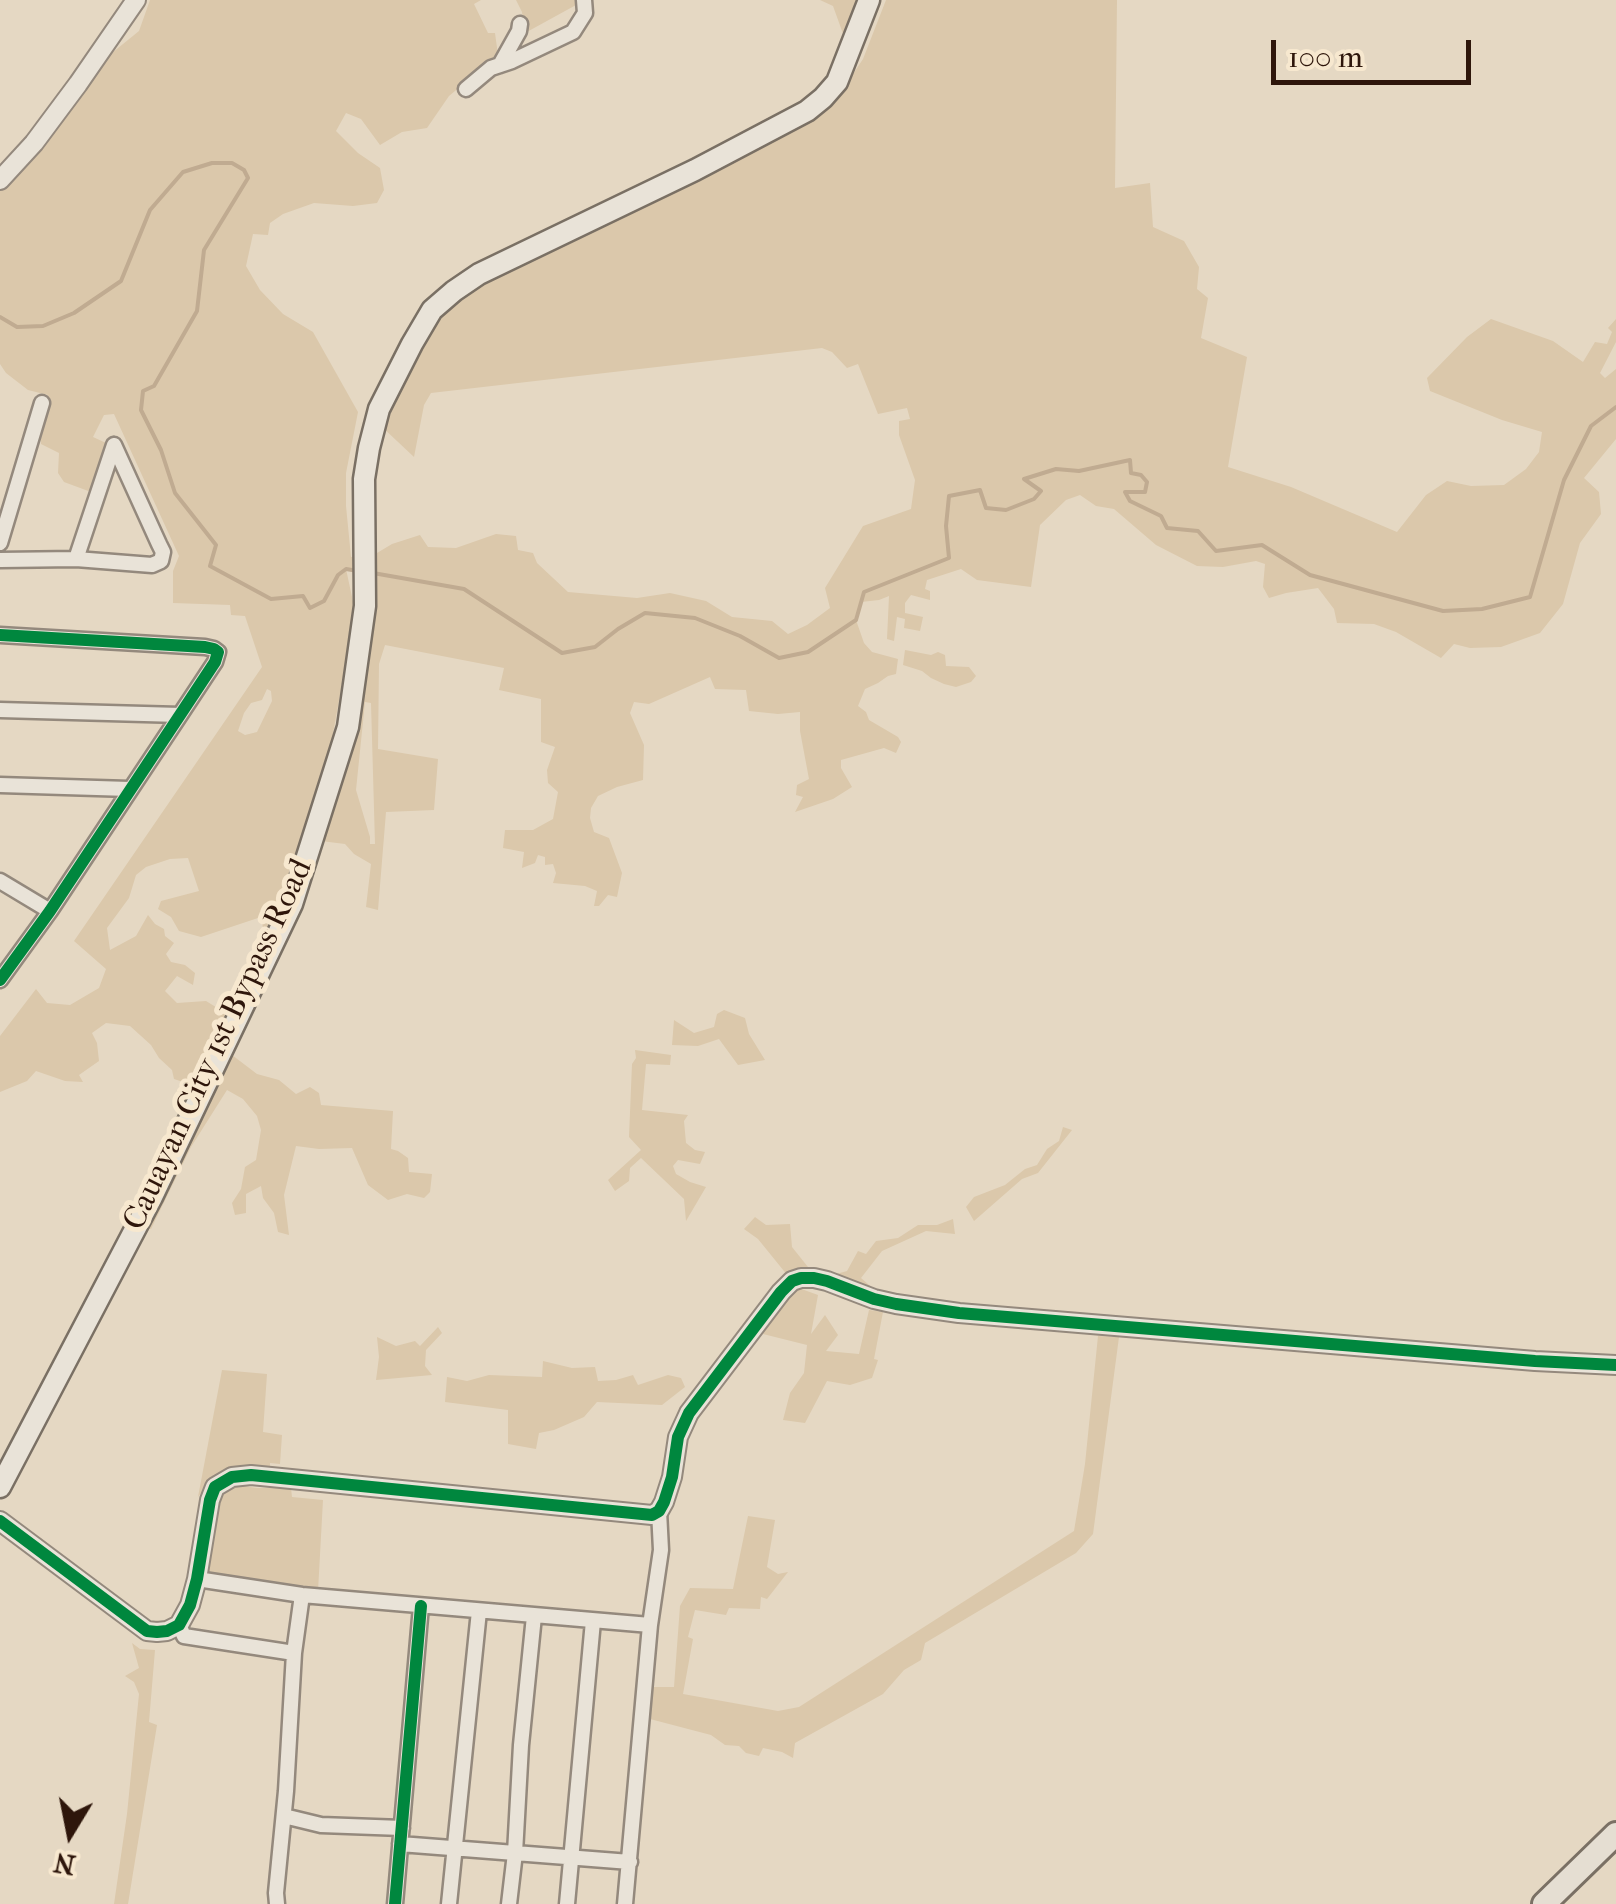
<!DOCTYPE html>
<html>
<head>
<meta charset="utf-8">
<style>
  body { margin:0 }
  #map { position:relative; width:1616px; height:1904px; overflow:hidden; background:#e5d8c3; font-family:"IM FELL French Canon",serif }
  canvas { display:block }
  .north { position:absolute; left:20px; top:1784px; width:100px; height:100px; -webkit-text-stroke:8px #f7e8cf; paint-order:stroke; rotate:190deg; font-size:28px; font-weight:700; line-height:40px; text-align:center; color:#2e160b }
  .north::after { content:''; display:block; margin:auto; width:35px; height:45px; background:#2e160b; clip-path:polygon(50% 0,100% 100%,50% 72%,0 100%) }
  .scale { position:absolute; left:1271px; top:40px; width:200px; height:45px; box-sizing:border-box; border:5px solid #2e160b; border-top:0; padding-left:12px; font-size:30px; line-height:35px; white-space:nowrap; color:#2e160b; -webkit-text-stroke:8px #f7e8cf; paint-order:stroke }
</style>
</head>
<body>
<div id="map">
<canvas width="1616" height="1904"></canvas>
<div class="north">N</div>
<div class="scale">100 m</div>
</div>
<script>
const ctx = document.querySelector('canvas').getContext('2d');
ctx.lineJoin = 'round';
function fill(path, color) { ctx.fillStyle = color; ctx.fill(path, 'evenodd'); }
const toPath = rows => new Path2D(rows.map(r => 'M' + r).join(''));
function strokePath(path, color, width, dash) { ctx.strokeStyle = color; ctx.lineWidth = width; ctx.lineCap = dash ? 'butt' : 'round'; ctx.setLineDash(dash || []); ctx.stroke(path); }
function label(font, color, halo, rows, align = 'center') {
  ctx.font = font + ' "IM FELL French Canon",serif'; ctx.lineWidth = 10; ctx.setLineDash([]); ctx.textBaseline = 'middle'; ctx.strokeStyle = halo; ctx.fillStyle = color; for (const [text, x, y, turn = 0] of rows) {
    ctx.save(); ctx.translate(x, y); ctx.rotate((+turn || 0) * Math.PI / 180); ctx.textAlign = isNaN(turn) ? turn : align; if (halo) ctx.strokeText(text, 0, 0); ctx.fillText(text, 0, 0); ctx.restore();
  }
}
fill(toPath([
  [150,0,481,0,474,4,488,33,495,33,498,55,449,96,427,128,402,132,380,145,361,119,346,113,336,131,358,153,380,168,384,190,377,203,353,206,314,203,283,214,270,223,268,235,253,234,246,266,260,290,283,314,313,332,358,412,346,473,346,506,351,557,372,556,392,544,420,535,428,547,456,548,496,534,516,536,518,550,533,553,537,563,568,592,637,598,670,593,706,601,732,617,772,621,788,634,807,625,830,608,825,588,863,526,911,509,915,480,899,435,899,421,910,419,907,408,878,414,858,364,847,368,832,352,822,348,431,393,424,405,414,457,381,426,434,322,454,303,482,281,618,218,794,130,833,104,863,59,886,0,1117,0,1115,188,1150,183,1153,227,1184,241,1199,267,1197,289,1208,298,1201,338,1247,357,1228,467,1291,487,1397,532,1426,495,1447,481,1471,486,1504,485,1526,469,1539,452,1542,432,1502,420,1430,391,1427,378,1467,337,1491,319,1553,341,1583,362,1595,342,1607,344,1612,332,1608,328,1616,319,1616,342,1600,373,1605,378,1616,369,1616,439,1584,478,1599,492,1601,514,1580,543,1563,604,1540,633,1501,647,1470,648,1454,644,1441,658,1396,632,1374,624,1337,623,1334,609,1318,588,1286,593,1269,598,1263,587,1265,564,1256,561,1223,567,1197,566,1156,545,1114,509,1096,506,1080,495,1066,500,1040,525,1031,587,977,580,961,569,927,580,925,589,930,591,930,600,911,595,905,603,905,613,923,617,920,631,904,628,905,619,897,617,894,641,887,639,889,596,879,600,861,602,856,620,864,643,872,652,898,659,896,674,888,676,878,683,865,689,858,706,866,712,869,720,898,737,901,742,896,753,884,748,841,760,841,768,852,787,833,799,795,812,803,797,796,795,797,785,809,779,800,731,800,712,778,714,749,711,746,690,715,689,710,677,649,704,634,702,630,713,644,745,643,780,617,787,598,796,591,808,590,818,594,832,609,838,622,873,617,897,608,895,599,906,594,906,597,891,585,886,553,883,556,873,553,864,545,865,545,857,538,855,535,863,522,868,524,852,503,848,505,830,533,830,553,819,558,792,548,783,547,770,555,747,541,742,541,699,499,690,504,668,385,645,379,664,378,749,438,759,434,810,386,812,378,910,366,907,371,864,354,854,345,844,321,841,369,573,346,569,355,611,331,745,311,834,292,891,198,1087,174,1079,172,1070,159,1058,151,1045,130,1026,106,1023,92,1033,97,1043,99,1061,79,1075,83,1082,65,1081,36,1071,27,1081,0,1092,0,1036,36,989,47,1003,70,1005,99,988,106,969,74,941,262,667,245,616,231,615,230,605,173,603,173,571,179,556,114,414,104,415,93,437,106,443,91,492,64,482,58,473,59,453,41,444,40,433,48,395,28,390,6,373,0,364,0,191,22,171,83,95,107,57,139,31],
  [267,689,271,691,272,701,257,732,245,735,238,731,244,713,251,703,262,700],
  [365,702,371,703,375,844,370,844,370,837,356,790],
  [188,858,199,891,161,901,158,909,171,917,179,931,201,937,261,917,263,928,224,1012,206,1001,177,1003,165,991,177,976,193,985,195,973,185,965,171,962,166,954,174,943,165,936,164,929,155,924,148,915,136,936,110,950,107,928,129,898,136,875,146,867,170,859],
  [516,0,576,0,576,5,525,33,522,12],
  [820,0,859,0,846,42,833,6],
  [905,650,931,655,938,652,945,655,946,666,969,667,976,676,971,682,956,687,944,684,931,678,922,671,903,665],
  [724,1010,745,1018,749,1034,765,1060,738,1065,719,1039,698,1046,672,1045,674,1020,694,1033,714,1027,717,1014],
  [635,1050,671,1055,670,1065,646,1064,642,1110,688,1115,684,1121,686,1143,695,1150,705,1152,700,1164,678,1160,673,1166,676,1174,690,1182,706,1187,686,1221,684,1199,641,1158,630,1168,629,1181,615,1191,608,1180,641,1150,629,1137,632,1064,636,1058],
  [232,1055,257,1074,279,1080,296,1094,310,1087,319,1093,321,1105,393,1111,391,1149,398,1151,408,1158,409,1172,432,1174,430,1192,424,1198,407,1194,388,1200,368,1185,352,1148,319,1149,296,1146,284,1195,289,1235,278,1232,274,1213,263,1198,261,1186,246,1194,246,1213,235,1215,232,1203,241,1189,245,1167,256,1160,261,1130,257,1116,243,1099,227,1090,191,1147,151,1229,144,1226,215,1083],
  [1063,1127,1072,1130,1038,1173,1022,1179,974,1221,966,1207,974,1197,1005,1185,1025,1169,1037,1165,1047,1149,1059,1141],
  [755,1217,766,1225,790,1224,792,1247,808,1267,829,1276,847,1271,858,1251,866,1254,876,1241,898,1238,918,1225,937,1225,953,1219,955,1234,926,1231,882,1251,861,1278,883,1297,788,1276,758,1239,744,1229],
  [796,1287,818,1295,811,1334,825,1315,838,1335,826,1351,859,1354,869,1310,883,1312,874,1359,878,1360,872,1378,850,1385,827,1381,805,1423,783,1420,790,1393,804,1373,807,1345,759,1333],
  [438,1327,442,1333,426,1350,425,1366,432,1375,376,1380,379,1357,377,1337,396,1346,415,1341,420,1346],
  [1098,1336,1119,1337,1093,1534,1076,1553,925,1643,921,1660,904,1670,883,1694,795,1743,793,1758,782,1752,763,1748,759,1756,746,1753,739,1746,725,1745,711,1735,650,1719,650,1687,674,1687,680,1606,690,1588,733,1589,748,1516,775,1520,767,1567,778,1574,788,1572,767,1599,761,1597,760,1609,729,1608,726,1615,695,1610,688,1637,693,1639,683,1694,778,1711,799,1707,1074,1531,1085,1464],
  [543,1361,572,1368,595,1367,598,1381,616,1380,633,1375,638,1385,668,1375,681,1378,685,1387,662,1405,597,1402,584,1417,554,1430,539,1433,536,1449,508,1444,508,1410,445,1402,447,1377,467,1381,489,1375,542,1377],
  [222,1370,267,1374,263,1432,282,1435,280,1464,270,1463,270,1475,212,1479,198,1497],
  [237,1485,257,1488,291,1488,292,1497,323,1500,318,1591,199,1578,221,1491],
  [132,1643,140,1649,155,1650,149,1722,157,1725,128,1904,114,1904,127,1814,139,1694,134,1682,125,1676,139,1668]
]), '#dbc8ab');
strokePath(toPath([
  [0,317,17,327,43,326,74,313,121,281,150,210,183,172,212,163,232,163,244,170,248,178,204,250,197,311,154,386,143,391,141,410,161,450,175,493,216,545,210,566,271,599,303,596,310,608,324,601,338,575,346,569,358,571],
  [373,573,464,589,562,653,595,647,618,629,645,613,695,618,740,636,779,658,808,652,856,620,864,592,949,558,946,526,949,496,980,490,986,508,1006,510,1034,499,1041,491,1024,479,1056,469,1079,471,1130,460,1131,473,1141,475,1147,482,1145,492,1125,492,1130,501,1161,516,1167,528,1198,531,1216,551,1262,545,1310,575,1443,611,1482,609,1530,597,1564,480,1591,426,1616,407]
]), '#c0ab91', 4);
const minor = toPath([
  [500,65,519,31,520,24],
  [466,89,491,68,512,61,573,32,585,13,584,0],
  [0,543,42,403],
  [76,559,114,445],
  [0,560,76,559,152,565,161,561,163,552,159,544,114,445],
  [0,635,205,647,214,649,218,652,215,662,180,715,50,911,0,980],
  [0,710,180,715],
  [0,785,129,789],
  [0,881,50,911],
  [197,1579,302,1595,650,1625],
  [179,1625,184,1636,294,1653],
  [284,1816,321,1825,402,1828],
  [400,1844,630,1862],
  [277,1904,276,1893,286,1791,294,1653,302,1595],
  [395,1904,421,1606],
  [449,1904,479,1611],
  [509,1904,515,1853,521,1745,534,1616],
  [567,1904,593,1621],
  [625,1904,650,1625,661,1550,659,1511]
]);
const tertiary = toPath([
  [0,180,34,143,78,84,136,0],
  [0,1521,147,1631,157,1632,167,1631,179,1625,190,1605,197,1579,210,1500,215,1487,232,1477,251,1475,652,1515,659,1511,664,1502,672,1477,678,1437,689,1413,781,1292,792,1281,801,1278,814,1278,827,1281,874,1299,896,1304,959,1313,1535,1361,1616,1365]
]);
const secondary = toPath([
  [0,1487,152,1197,292,904,348,727,365,606,364,479,369,448,379,409,412,344,432,310,454,291,479,274,695,170,807,111,823,98,837,82,869,0]
]);
const trunk = toPath([
  [1544,1904,1616,1834]
]);
strokePath(minor, '#94897d', 19);
strokePath(tertiary, '#94897d', 22);
strokePath(secondary, '#7a7064', 25);
strokePath(trunk, '#7a7064', 28);
strokePath(minor, '#e9e3d8', 14);
strokePath(tertiary, '#e9e3d8', 18);
strokePath(secondary, '#e9e3d8', 20);
strokePath(trunk, '#e5ded2', 22);
strokePath(toPath([
  [0,635,205,647,214,649,218,652,215,662,180,715,50,911,0,980],
  [0,1521,147,1631,157,1632,167,1631,179,1625,190,1605,197,1579,210,1500,215,1487,232,1477,251,1475,652,1515,659,1511,664,1502,672,1477,678,1437,689,1413,781,1292,792,1281,801,1278,814,1278,827,1281,874,1299,896,1304,959,1313,1535,1361,1616,1365],
  [395,1904,421,1606]
]), '#00873e', 12);
label('32px', '#2e160b', '#f7e8cf', [
  ["Cauayan City 1st Bypass Road",219,1045,-65]
]);
</script>
</body>
</html>
